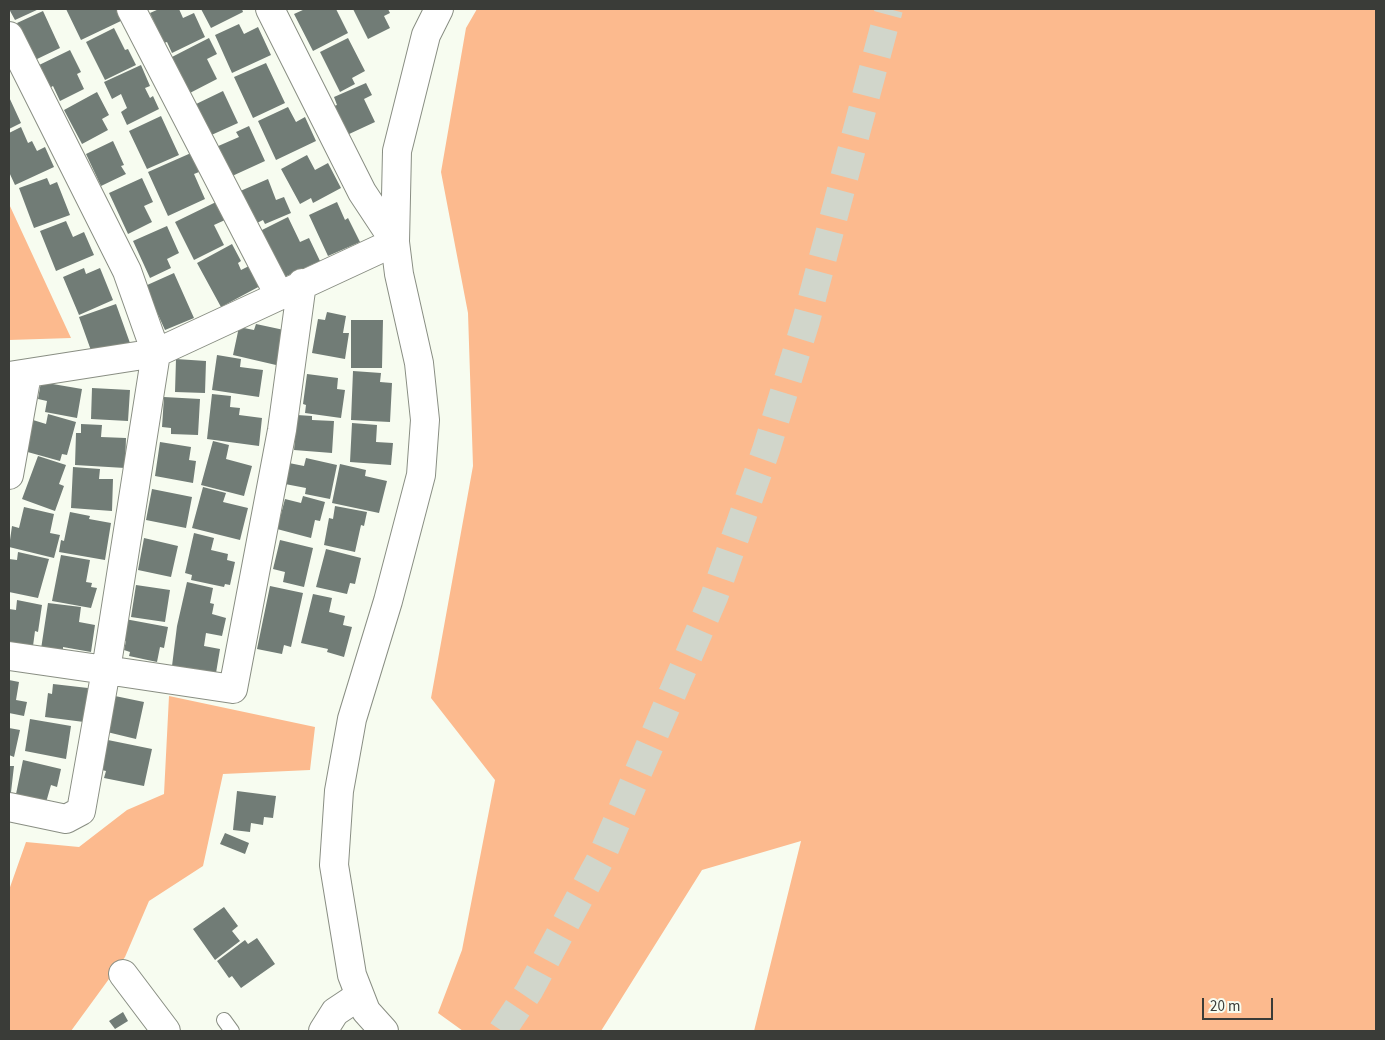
<!DOCTYPE html>
<html>
<head>
<meta charset="utf-8">
<style>
  body { margin:0 }
  #map { position:relative; width:1385px; height:1040px; overflow:hidden; background:#f7fcf0; font-family:"Source Sans 3",sans-serif }
  canvas { display:block }
  .frame { position:absolute; inset:0; border:10px solid #3a3c38; pointer-events:none }
  .scale { position:absolute; left:1202px; top:998px; width:71px; height:22px; box-sizing:border-box; border:2px solid #3a3c38; border-top:0; padding-left:6px; font-size:15px; line-height:18px; white-space:nowrap; color:#3a3c38; -webkit-text-stroke:4px #f7fcf0; paint-order:stroke }
</style>
</head>
<body>
<div id="map">
<canvas width="1385" height="1040"></canvas>
<div class="frame"></div>
<div class="scale">20 m</div>
</div>
<script>
const ctx = document.querySelector('canvas').getContext('2d');
ctx.lineJoin = 'round';
function fill(path, color) { ctx.fillStyle = color; ctx.fill(path, 'evenodd'); }
const toPath = rows => new Path2D(rows.map(r => 'M' + r).join(''));
function strokePath(path, color, width, dash) { ctx.strokeStyle = color; ctx.lineWidth = width; ctx.lineCap = dash ? 'butt' : 'round'; ctx.setLineDash(dash || []); ctx.stroke(path); }
fill(toPath([
  [477,9,1376,9,1376,1031,754,1031,801,841,702,870,601,1031,463,1031,438,1013,462,950,495,780,431,698,473,466,468,313,441,172,466,28],
  [9,204,71,338,9,340],
  [169,696,315,727,310,770,223,774,203,866,149,901,125,957,71,1031,9,1031,9,890,26,842,79,847,127,810,164,794]
]), '#fcba8e');
fill(toPath([
  [9,9,39,9,15,20],
  [66,9,118,9,123,20,81,40],
  [159,9,179,9,183,18,194,13,205,37,172,53,167,42,164,43,150,13],
  [201,9,242,9,243,12,211,28],
  [305,9,336,9,348,33,313,51,294,14],
  [353,9,388,9,390,13,384,16,390,28,368,39],
  [43,11,60,48,35,60,17,23],
  [239,24,244,34,258,27,271,55,232,73,215,35],
  [114,28,125,50,128,49,136,65,105,80,86,42],
  [209,38,217,54,207,59,217,79,186,95,168,59],
  [348,38,365,71,352,78,355,84,340,92,320,52],
  [70,50,81,72,77,74,84,89,60,101,53,86,46,90,35,67],
  [266,63,285,103,253,118,234,77],
  [141,65,150,86,145,88,150,98,153,96,159,109,127,125,121,112,127,108,121,94,112,99,104,82],
  [366,83,372,95,364,99,375,122,347,135,334,106,337,105,334,97],
  [223,91,238,123,207,137,192,106],
  [97,92,109,115,102,119,108,130,82,144,64,110],
  [9,97,21,123,9,129],
  [288,107,296,122,305,117,316,141,276,160,258,121],
  [161,116,179,155,147,169,129,131],
  [249,126,265,161,230,177,216,147,239,137,236,132],
  [21,127,28,143,32,141,37,151,45,147,54,167,15,185,9,172,9,133],
  [113,141,124,165,121,166,126,174,101,186,86,154],
  [191,153,199,172,194,174,205,199,168,216,148,172],
  [307,155,315,170,328,163,341,188,313,203,311,198,300,204,281,169],
  [47,178,50,185,57,182,70,215,34,228,19,188],
  [142,178,153,202,144,206,152,222,128,234,109,193],
  [268,179,276,200,284,197,291,213,265,224,263,220,255,224,238,192],
  [216,202,225,220,214,225,224,245,194,260,175,222],
  [337,202,345,220,348,218,360,242,328,256,309,215],
  [288,217,300,242,309,238,320,261,280,279,258,232],
  [66,221,73,237,84,232,94,255,56,271,40,231],
  [167,226,179,253,167,259,171,268,150,278,133,241],
  [232,244,241,261,238,263,241,270,251,265,262,285,221,307,197,263],
  [84,268,86,274,100,268,113,300,79,315,63,277],
  [174,273,194,318,165,330,145,286],
  [116,304,130,343,93,356,79,317],
  [327,312,346,316,343,333,349,333,345,359,312,353,318,319,325,320],
  [351,320,383,320,382,368,351,368],
  [256,324,284,330,276,365,233,355,239,327,254,330],
  [217,355,241,359,240,367,263,370,259,397,212,390],
  [176,359,206,361,205,393,175,392],
  [353,371,381,373,380,382,392,383,390,422,351,420],
  [307,374,338,378,337,389,345,390,341,418,305,413,306,405,303,404],
  [41,382,82,389,77,418,45,412,47,401,38,399],
  [92,388,130,390,128,421,91,419],
  [212,394,231,396,230,407,240,408,239,415,262,418,259,446,207,439],
  [164,397,200,399,198,435,171,434,171,428,162,427],
  [48,414,76,422,67,455,62,454,60,461,24,451,33,420,46,424],
  [297,415,312,416,312,420,334,421,332,453,294,450],
  [352,423,377,425,376,442,393,443,391,465,350,462],
  [81,424,102,425,101,437,126,438,125,468,75,465,76,433,81,433],
  [213,441,229,445,226,459,252,466,244,496,201,485],
  [160,442,191,447,189,460,196,461,193,483,155,476],
  [38,456,66,465,59,484,64,486,55,511,22,499],
  [306,458,337,465,330,499,305,494,306,488,285,484,289,463,304,466],
  [340,464,366,470,365,476,387,481,379,513,332,503],
  [73,467,100,469,99,479,113,479,112,511,71,508],
  [203,487,226,493,223,502,248,508,240,540,192,528],
  [152,489,192,497,186,528,146,520],
  [303,496,325,502,320,521,315,520,311,538,277,529,285,499,301,503],
  [335,506,367,512,364,526,361,525,355,552,324,545,329,518,333,519],
  [24,507,54,514,50,533,60,535,54,558,9,547,12,526,19,528],
  [70,512,90,516,89,519,111,523,105,560,59,552,61,540,64,541],
  [194,533,214,538,211,550,228,554,227,560,235,562,230,585,225,584,224,587,191,580,192,575,185,573],
  [144,538,178,546,171,577,138,570],
  [280,540,313,548,304,587,283,582,285,572,273,569],
  [326,549,361,558,355,584,350,583,347,594,316,587],
  [18,552,49,559,38,598,9,592,9,559,17,560],
  [61,555,90,560,86,582,92,583,91,587,97,588,91,608,52,601],
  [187,582,213,588,210,603,214,604,212,614,226,618,222,636,206,633,204,646,220,649,216,673,172,666,177,626],
  [136,585,170,590,165,622,131,617],
  [270,586,303,593,291,647,284,645,282,654,257,649],
  [313,594,332,598,329,612,345,616,343,625,352,627,344,657,327,652,328,649,301,643],
  [17,600,42,605,38,632,35,631,33,646,9,642,9,609,16,610],
  [48,603,81,607,79,622,95,625,91,652,63,647,63,652,41,649],
  [125,619,168,627,164,648,160,647,157,662,129,656,130,652,124,650,126,641,121,640],
  [9,680,19,682,16,700,27,702,24,716,9,713],
  [53,684,88,688,84,722,45,717,48,693,52,694],
  [115,696,144,702,136,739,107,732],
  [30,719,71,726,66,759,25,751],
  [9,728,20,730,14,757,9,755],
  [103,739,152,749,144,786,104,778,106,771,98,769],
  [23,760,61,769,57,787,51,785,45,806,15,799],
  [9,766,14,766,10,801,9,801],
  [237,791,276,796,273,818,264,817,263,825,251,823,250,832,233,830],
  [225,833,249,843,245,854,220,844],
  [224,907,238,926,232,931,240,941,215,960,193,929],
  [257,938,275,964,241,988,232,976,229,978,217,961,245,940,248,944],
  [123,1012,128,1021,115,1029,109,1021]
]), '#717c76');
strokePath(toPath([
  [502,1031,529,991,601,858,714,597,766,450,806,321,889,9]
]), '#d1d6cb', 28, [28, 14]);
const lane = toPath([
  [224,1020,232,1031]
]);
const street = toPath([
  [131,9,279,295],
  [9,36,127,271,156,353,106,670,9,656],
  [9,376,156,353,395,242,362,192,270,9],
  [9,475,27,374],
  [9,807,66,819,81,811,106,670,233,689,282,430,302,283],
  [123,974,166,1031],
  [323,1031,335,1012,359,996]
]);
const secondary = toPath([
  [384,1031,366,1011,352,975,334,865,339,791,352,719,388,601,421,475,425,420,419,363,399,274,395,242,397,151,426,35,439,9]
]);
strokePath(lane, '#898e83', 16);
strokePath(street, '#898e83', 30);
strokePath(secondary, '#898e83', 30);
strokePath(lane, '#fff', 14);
strokePath(street, '#fff', 28);
strokePath(secondary, '#fff', 28);
</script>
</body>
</html>
